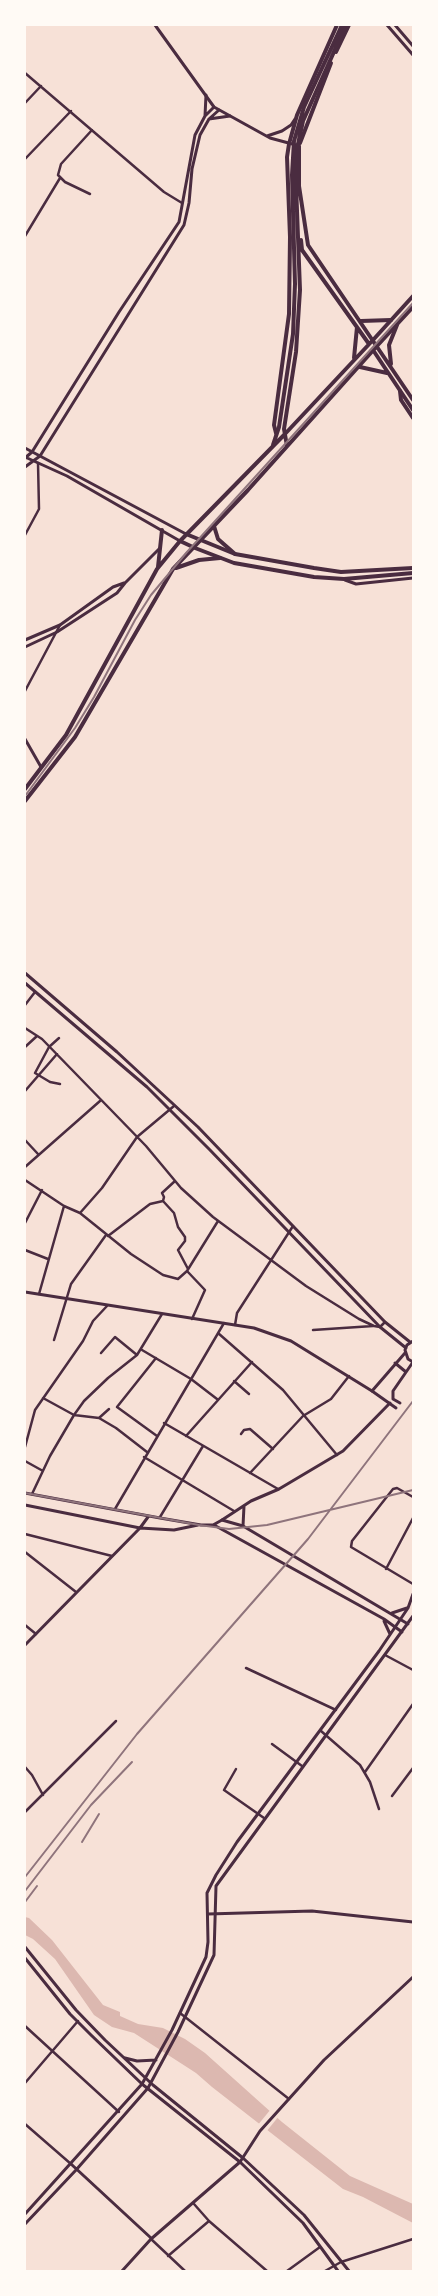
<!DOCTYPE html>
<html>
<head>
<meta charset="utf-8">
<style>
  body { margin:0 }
  #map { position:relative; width:438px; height:2296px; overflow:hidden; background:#f7e1d7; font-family:Spectral,serif }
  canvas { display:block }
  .frame { position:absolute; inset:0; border:26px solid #fffaf5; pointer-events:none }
</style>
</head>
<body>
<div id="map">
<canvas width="438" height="2296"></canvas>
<div class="frame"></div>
</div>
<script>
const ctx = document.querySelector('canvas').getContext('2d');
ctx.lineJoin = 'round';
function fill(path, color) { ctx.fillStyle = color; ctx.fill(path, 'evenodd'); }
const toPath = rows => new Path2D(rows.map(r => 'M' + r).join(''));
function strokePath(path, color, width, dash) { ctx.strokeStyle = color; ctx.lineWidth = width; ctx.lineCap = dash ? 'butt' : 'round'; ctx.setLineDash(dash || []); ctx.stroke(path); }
fill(toPath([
  [25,1917,29,1918,52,1940,103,2005,120,2012,120,2016,138,2024,163,2028,185,2039,205,2053,282,2122,350,2176,413,2204,413,2223,363,2197,343,2189,212,2087,196,2073,134,2033,112,2027,94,2015,55,1959,33,1939,25,1935]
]), '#dcb8b0');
fill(toPath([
  [271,2109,279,2116,266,2132,257,2126]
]), '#f7e1d7');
strokePath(toPath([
  [25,73,164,192,182,203],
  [25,103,41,86],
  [25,159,71,111],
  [90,194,65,182,58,175,61,164,92,130],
  [25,236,60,178],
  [25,535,39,509,38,463],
  [25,691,60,625],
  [25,1005,35,992],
  [25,1028,42,1039,146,1146,181,1188,213,1217,306,1286,359,1319,374,1326,380,1327,385,1322],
  [59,1038,49,1047,35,1073,50,1082,60,1084],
  [25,1047,37,1036],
  [25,1091,57,1054],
  [25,1140,38,1154],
  [25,1167,100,1101],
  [25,1180,64,1206,80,1213,131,1254,163,1275,178,1279,187,1271,218,1221],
  [163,1201,174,1213,178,1227,185,1237,185,1241,178,1250,188,1269],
  [80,1213,102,1188,137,1137,174,1106],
  [25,1223,42,1190],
  [108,1236,150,1204,163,1201,164,1197,162,1193,175,1181],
  [25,1250,48,1259],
  [187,1271,205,1290,192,1319],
  [39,1294,64,1206],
  [235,1325,237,1313,293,1226],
  [313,1330,373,1326],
  [218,1333,283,1390,337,1455],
  [54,1340,71,1284,106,1235],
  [142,1350,191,1379,217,1399],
  [101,1353,115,1337,137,1355],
  [156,1358,117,1407,157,1436],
  [234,1381,249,1394],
  [43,1398,74,1415,84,1401,108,1378,137,1355,162,1314],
  [99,1418,109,1409],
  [164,1423,278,1489],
  [241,1434,244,1430,250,1429,273,1449],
  [186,1436,252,1362],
  [25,1447,35,1410,83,1341,93,1321,107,1306],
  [144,1457,234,1511],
  [25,1461,43,1471],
  [250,1473,303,1416,331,1399,349,1376],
  [32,1494,50,1456,74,1415,99,1418,116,1428,147,1452],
  [413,1497,397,1488,393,1489,352,1541,351,1547,413,1584],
  [115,1509,224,1323],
  [160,1517,203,1446],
  [25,1534,112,1556],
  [25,1552,76,1592],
  [386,1569,413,1518],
  [25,1625,36,1634],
  [385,1655,413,1670],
  [246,1668,336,1710],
  [321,1731,360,1765,370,1782,379,1809],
  [272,1744,302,1766],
  [25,1767,32,1775,43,1795],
  [236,1769,224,1790,264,1818],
  [365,1772,413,1704],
  [392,1796,413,1768],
  [25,1812,116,1721],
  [180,2013,289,2099],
  [25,2026,119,2112],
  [25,2083,78,2021],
  [25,2124,71,2164],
  [194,2204,209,2221,267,2271],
  [151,2239,185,2271],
  [168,2256,209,2221],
  [287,2271,320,2247],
  [325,2271,341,2262,413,2239]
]), '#4a2c40', 2.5);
strokePath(toPath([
  [387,25,413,55],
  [395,25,413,46],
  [205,116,206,95],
  [209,119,230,116],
  [25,448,186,534],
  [25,457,67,476,180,541],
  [25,458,32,452,119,312,179,222,195,135,205,116,214,107],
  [25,467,40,456,184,225,189,203,192,169,200,135,209,119,219,110],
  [345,580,356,584,413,578],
  [25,739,41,767],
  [25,1292,254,1328,291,1341,372,1391],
  [222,1520,251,1501,279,1489,343,1451,390,1403],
  [243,1526,244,1506],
  [208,1914,312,1911,413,1922],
  [71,2164,151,2238],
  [25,2214,142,2084],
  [25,2224,76,2170,148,2088],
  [122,2271,151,2239,240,2162,260,2131,324,2060,413,1977]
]), '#4a2c40', 3);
strokePath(toPath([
  [155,25,214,107,270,138,296,145],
  [267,136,282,131,291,125,295,119],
  [25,640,60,625,113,587,124,583],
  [25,647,57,632,117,593,125,583,160,548],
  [25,973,117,1052,198,1127,385,1322,410,1342],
  [25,983,147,1087,210,1150,380,1327,406,1348],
  [413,1341,407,1345,405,1350,408,1359,413,1362],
  [395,1363,406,1372],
  [400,1403,393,1399,393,1391,413,1362],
  [396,1408,372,1391,405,1353],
  [25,1493,160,1518,201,1525,213,1525,222,1520,243,1526,408,1624],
  [25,1505,140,1528,174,1530,198,1525],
  [214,1525,384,1619,402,1632],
  [392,1613,407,1608],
  [384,1621,390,1634],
  [25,1645,140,1528,148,1517],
  [25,1947,76,2010,105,2040,153,2085,243,2158,304,2215,349,2271],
  [25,1958,70,2014,91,2035,142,2084,240,2162,303,2223,338,2271],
  [125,2058,137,2061,156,2060],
  [142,2084,172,2030,206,1957,208,1942,207,1893,216,1875,237,1842,379,1651,408,1608,413,1594],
  [148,2088,178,2032,214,1955,216,1886,413,1616]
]), '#4a2c40', 3);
strokePath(toPath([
  [336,52,349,25],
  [300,143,331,63],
  [373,340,413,296],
  [377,346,413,307],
  [400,391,401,400,413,418],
  [276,433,274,425,289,314,290,237,287,157,289,144,297,115,337,25],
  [186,534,235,554,314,568,341,572,413,568],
  [180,541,195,548,234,563,314,577,344,579,413,573]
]), '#4a2c40', 4);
strokePath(toPath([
  [299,146,299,186,308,245,413,400],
  [301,240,302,250,369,344],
  [361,321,391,320],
  [373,350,413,410],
  [354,358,357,327],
  [391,364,389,345,397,325],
  [360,367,387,373],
  [273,445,279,427,293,334,295,284,292,175,294,141,304,107,342,25],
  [287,446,284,429,296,352,300,290,295,158,303,121,346,25],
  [214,526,218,539,235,554],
  [158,567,162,530],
  [176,568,199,560,220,558],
  [25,789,66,735,157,569,180,541,284,435,373,340],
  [25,801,75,737,173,569,248,490,377,346]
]), '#4a2c40', 4);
strokePath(toPath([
  [25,796,75,728,94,697,135,620,151,595,187,552,413,303],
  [25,1493,199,1525,229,1529,267,1525,413,1490],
  [82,1842,99,1814],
  [25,1877,137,1734,308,1539,413,1401],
  [25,1891,91,1805,132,1762],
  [25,1902,37,1886]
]), '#8f747c', 2);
</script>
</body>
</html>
